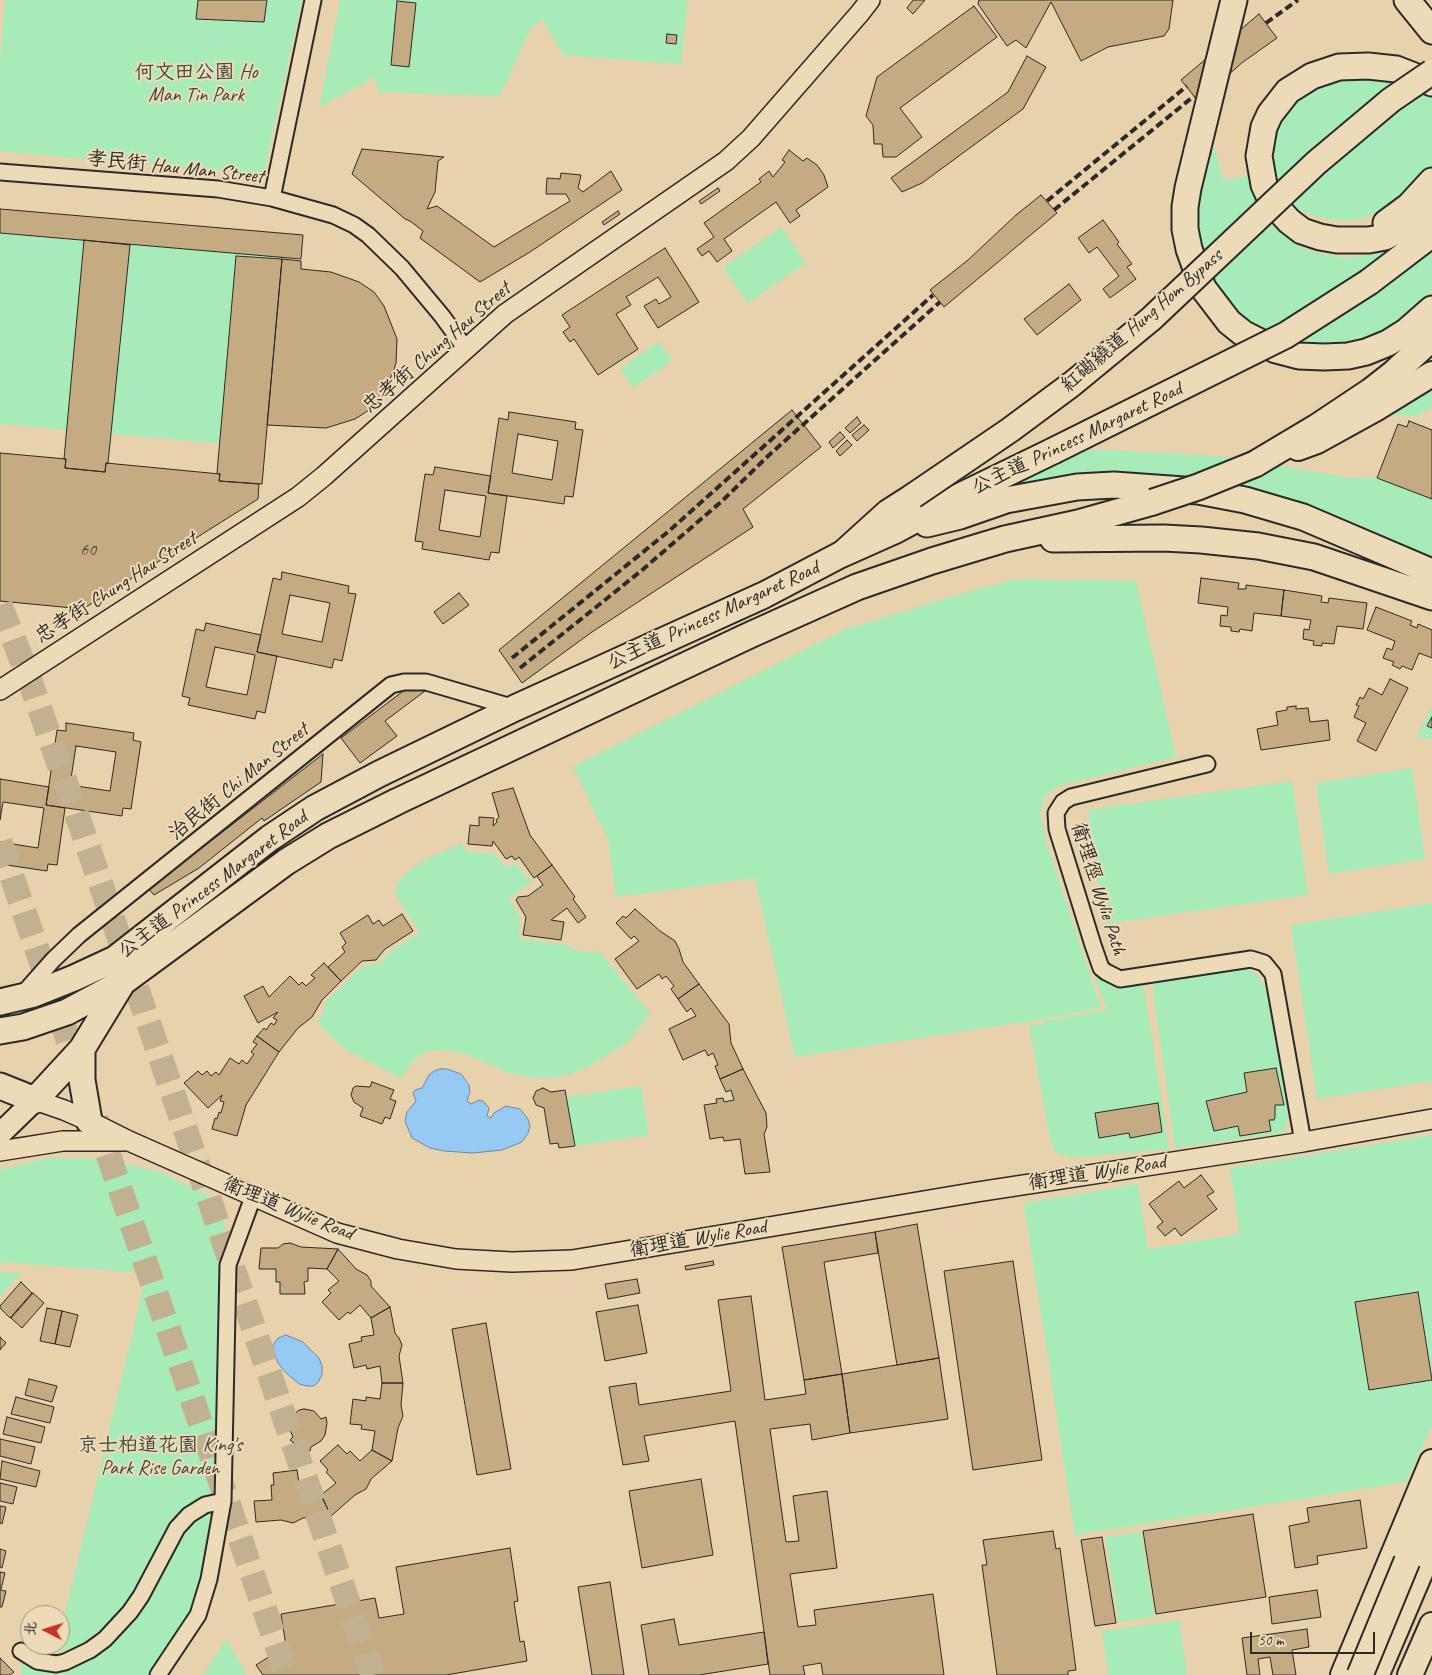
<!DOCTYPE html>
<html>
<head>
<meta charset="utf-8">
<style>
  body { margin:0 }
  #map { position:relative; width:1432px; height:1675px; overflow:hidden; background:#e7d2ab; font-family:Caveat,"LXGW WenKai TC",sans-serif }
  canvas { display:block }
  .north { position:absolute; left:20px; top:1605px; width:50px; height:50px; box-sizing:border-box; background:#eddbb8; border:1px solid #9f9580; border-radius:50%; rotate:275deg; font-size:14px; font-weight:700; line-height:20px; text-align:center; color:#2b2b2b }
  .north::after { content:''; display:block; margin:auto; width:18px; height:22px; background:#c8321e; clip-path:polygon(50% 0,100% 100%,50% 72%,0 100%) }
  .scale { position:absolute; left:1250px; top:1632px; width:125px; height:22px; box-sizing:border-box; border:2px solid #2b2b2b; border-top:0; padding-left:6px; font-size:15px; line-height:18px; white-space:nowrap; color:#2b2b2b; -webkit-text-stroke:4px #eddbb8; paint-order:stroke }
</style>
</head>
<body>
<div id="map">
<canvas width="1432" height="1675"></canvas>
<div class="north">北</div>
<div class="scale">50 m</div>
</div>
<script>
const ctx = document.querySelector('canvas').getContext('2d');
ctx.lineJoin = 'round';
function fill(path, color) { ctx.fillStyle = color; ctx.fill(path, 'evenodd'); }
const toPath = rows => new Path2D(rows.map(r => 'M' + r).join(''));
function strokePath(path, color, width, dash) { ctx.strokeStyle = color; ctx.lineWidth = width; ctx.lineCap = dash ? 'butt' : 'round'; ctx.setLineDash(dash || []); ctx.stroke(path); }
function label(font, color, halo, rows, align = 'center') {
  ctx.font = font + ' Caveat,"LXGW WenKai TC",sans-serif'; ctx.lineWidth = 4; ctx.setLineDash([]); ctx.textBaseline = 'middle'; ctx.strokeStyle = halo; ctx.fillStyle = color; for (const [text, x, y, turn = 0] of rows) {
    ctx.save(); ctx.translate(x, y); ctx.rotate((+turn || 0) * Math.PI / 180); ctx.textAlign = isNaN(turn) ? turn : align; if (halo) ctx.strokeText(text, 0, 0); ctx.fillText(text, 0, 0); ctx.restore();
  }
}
fill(toPath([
  [5,0,302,0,263,177,227,172,0,151,0,63],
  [340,0,688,0,681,64,563,55,542,19,530,29,500,96,378,92,375,77,319,107],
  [1341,77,1393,80,1432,96,1432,166,1401,199,1381,212,1359,219,1347,221,1335,220,1311,215,1299,210,1289,202,1274,181,1269,156,1279,119,1305,91],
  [1212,140,1223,180,1249,176,1254,194,1271,221,1281,232,1304,248,1318,253,1346,258,1374,254,1400,245,1363,273,1268,333,1240,314,1228,302,1209,273,1199,241,1197,207],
  [781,227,806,263,748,303,723,267],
  [0,232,276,251,260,447,0,424],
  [1432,246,1432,290,1417,307,1400,321,1384,331,1367,338,1349,343,1331,345,1294,342],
  [659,341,672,360,633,388,620,369],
  [1432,386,1432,407,1417,416,1385,415],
  [1112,450,1230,457,1345,477,1377,478,1432,499,1432,561,1306,507,1022,487,1020,481,1079,451],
  [1015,579,1136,581,1176,757,1059,786,1045,796,1040,812,1046,841,1101,1008,1033,1021,795,1057,755,878,634,895,633,894,616,896,608,839,573,767,846,629,950,597],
  [1432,706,1432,739,1416,738],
  [1412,768,1425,859,1329,874,1316,783],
  [1292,781,1308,895,1104,924,1088,810],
  [461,843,468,852,495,854,507,868,515,863,532,882,508,899,520,917,519,938,568,945,575,950,586,952,599,951,650,1014,628,1042,588,1067,568,1075,548,1078,530,1077,510,1073,465,1054,446,1050,430,1051,419,1055,409,1066,402,1079,344,1049,317,1023,322,1015,326,1001,363,966,371,965,381,962,390,951,420,932,395,894,397,885,407,872,425,860],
  [1432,903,1432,1081,1317,1099,1291,925],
  [1089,961,1102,979,1112,985,1123,987,1144,986,1169,1149,1072,1158,1055,1152,1051,1143,1029,1026,1044,1023,1044,1021,1107,1010],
  [1233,967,1242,967,1252,971,1262,982,1267,995,1288,1111,1287,1126,1282,1133,1175,1148,1152,982],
  [641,1086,649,1135,575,1146,566,1097],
  [1432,1135,1432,1425,1406,1482,1075,1535,1024,1203,1138,1184,1148,1249,1240,1234,1230,1168],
  [47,1158,87,1158,127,1164,162,1173,209,1195,225,1221,221,1257,217,1375,216,1493,202,1499,181,1510,168,1525,133,1591,114,1620,76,1648,56,1652,57,1645,60,1645,60,1634,147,1273,0,1262,0,1170],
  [0,1272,21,1273,0,1297],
  [215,1510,200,1579,190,1614,150,1675,22,1675,20,1660,29,1666,54,1672,82,1663,119,1635,186,1524,206,1513],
  [1141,1532,1155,1617,1119,1622,1105,1537],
  [1179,1620,1187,1675,1108,1675,1102,1631],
  [226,1639,247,1675,203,1675]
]), '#a7ecb8');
const water = toPath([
  [440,1069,447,1069,461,1074,469,1085,470,1092,467,1101,471,1104,479,1100,483,1101,489,1108,487,1116,491,1118,494,1113,506,1106,520,1109,528,1119,530,1126,528,1133,522,1142,502,1150,473,1153,444,1151,430,1148,412,1138,405,1121,407,1112,416,1101,413,1093,415,1090,422,1088,429,1075,434,1071,440,1069],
  [286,1335,303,1342,319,1358,322,1366,322,1375,318,1382,314,1386,307,1386,299,1384,285,1372,278,1363,274,1353,273,1345,278,1338,286,1335]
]);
fill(water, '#96c9f3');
strokePath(water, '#6b8aa3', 1);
const building = toPath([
  [198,0,267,0,264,22,196,19,198,0],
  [913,0,925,0,913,14,907,8,913,0],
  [979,0,1173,0,1169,29,1164,36,1108,47,1081,61,1051,2,1026,48,1016,40,1007,46,978,4,979,0],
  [397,1,416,3,409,67,391,65,397,1],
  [974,6,997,37,900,108,922,137,896,157,883,157,882,144,874,144,873,125,866,116,877,77,974,6],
  [1259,14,1277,38,1243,62,1198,101,1181,80,1259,14],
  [667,34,677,35,676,44,666,43,667,34],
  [1027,56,1046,67,1023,109,922,183,902,192,891,178,1008,92,1027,56],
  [362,149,444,157,438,161,435,192,427,209,437,206,494,247,570,201,566,194,546,194,547,178,560,179,561,173,581,175,578,188,583,192,611,171,622,190,530,252,480,282,420,238,423,231,410,221,405,219,352,174,362,149],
  [789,150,803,161,807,158,817,165,824,175,828,187,796,210,800,216,790,223,776,202,724,239,732,251,717,262,709,251,702,256,697,249,714,237,704,223,761,182,759,179,769,171,773,177,785,162,782,160,789,150],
  [718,188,720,191,701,204,699,201,718,188],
  [1041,195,1057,213,944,307,930,290,968,260,1016,215,1041,195],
  [0,209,303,235,301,259,0,233,0,209],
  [618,211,620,214,604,225,602,222,618,211],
  [1103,220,1119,242,1117,244,1132,264,1127,267,1136,279,1110,298,1103,289,1119,276,1097,247,1089,253,1078,238,1103,220],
  [84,240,130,245,108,463,106,463,105,472,65,468,66,459,64,459,84,240],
  [665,248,699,302,658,328,644,306,656,299,659,304,671,297,658,277,626,297,631,305,616,314,638,349,598,375,574,339,570,342,563,332,570,327,562,315,665,248],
  [236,256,282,259,262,484,219,481,220,474,217,473,236,256],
  [282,259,301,261,301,269,331,272,359,282,374,292,384,306,397,339,396,363,393,373,381,396,369,410,355,419,326,428,267,425,282,259],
  [1069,284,1081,300,1037,335,1024,319,1069,284],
  [792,410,821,447,743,509,753,527,592,632,522,683,499,650,792,410],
  [509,412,576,422,575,429,583,430,573,497,565,496,564,504,488,493,499,418,508,420,509,412],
  [518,434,558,441,552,480,512,473,518,434],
  [857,417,861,423,850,433,845,428,857,417],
  [1409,421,1432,430,1432,499,1377,478,1398,424,1407,427,1409,421],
  [864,425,869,430,857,441,852,435,864,425],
  [840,432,845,437,833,448,829,442,840,432],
  [847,440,852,445,840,456,836,451,847,440],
  [0,453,66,459,65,468,105,472,106,463,220,474,219,481,259,484,258,499,83,609,0,601,0,453],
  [435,467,491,476,488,493,507,496,499,553,491,552,489,560,422,549,423,542,415,541,425,474,433,475,435,467],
  [445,490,486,496,480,537,439,530,445,490],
  [282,572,349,586,348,593,356,594,342,661,334,659,332,668,257,652,273,578,281,580,282,572],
  [290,595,330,603,322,642,282,634,290,595],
  [1201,578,1239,583,1238,589,1246,589,1246,585,1284,590,1281,616,1254,613,1252,631,1240,629,1239,632,1231,631,1231,627,1220,626,1221,615,1227,616,1228,607,1198,603,1201,578],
  [1284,590,1322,596,1321,602,1328,603,1329,598,1367,603,1363,629,1337,626,1334,644,1322,643,1322,646,1313,645,1314,641,1303,639,1304,629,1309,630,1311,620,1281,616,1284,590],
  [459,593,469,605,443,624,434,612,459,593],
  [1376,607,1412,621,1410,625,1417,628,1418,624,1432,630,1432,658,1419,653,1412,670,1402,666,1400,669,1392,665,1394,662,1383,658,1387,648,1392,650,1395,641,1367,630,1376,607],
  [206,623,261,635,257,652,277,656,265,713,257,711,255,719,188,705,190,698,182,696,196,629,204,631,206,623],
  [215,647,255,655,247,695,206,687,215,647],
  [1390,679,1408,688,1376,751,1357,741,1366,723,1354,717,1359,706,1356,705,1360,697,1363,699,1369,688,1382,695,1390,679],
  [406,689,425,691,385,721,397,736,360,763,341,738,406,689],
  [1296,706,1296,709,1308,708,1310,722,1328,720,1330,740,1261,750,1257,729,1278,725,1276,712,1287,710,1287,707,1296,706],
  [1432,717,1432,728,1427,726,1432,717],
  [66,723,134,733,133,740,141,742,131,809,123,808,122,816,46,805,57,730,66,731,66,723],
  [76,746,116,752,110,791,70,785,76,746],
  [323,754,321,782,264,821,262,818,199,868,154,895,149,889,323,754],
  [0,779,49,787,46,805,65,808,57,865,48,864,47,871,0,864,0,842,38,848,44,808,3,802,0,820,0,779],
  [513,788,530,835,552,865,534,878,519,857,515,860,512,856,506,859,493,841,492,846,468,844,470,825,479,826,479,817,494,818,493,826,497,822,496,820,499,817,492,793,513,788],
  [552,865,575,897,573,899,586,917,578,923,567,908,551,920,564,922,561,940,523,935,526,917,516,900,518,897,528,896,543,885,537,876,552,865],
  [635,909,660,931,675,941,679,949,683,962,699,984,678,999,671,989,674,986,666,976,662,979,659,974,637,989,615,959,639,941,634,936,631,939,616,923,623,916,626,918,635,909],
  [402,914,413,931,385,949,376,960,362,961,341,981,328,967,345,952,342,947,346,943,340,933,368,915,373,924,379,920,383,926,402,914],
  [324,963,341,981,322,1000,312,1017,298,1028,279,1052,257,1036,264,1028,266,1030,271,1023,274,1025,277,1020,273,1018,278,1012,258,1023,244,996,263,986,269,997,290,976,299,985,302,982,306,986,315,978,311,975,324,963],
  [699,984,729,1024,731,1043,743,1069,720,1079,715,1066,718,1065,713,1053,708,1056,705,1050,683,1060,669,1029,696,1016,691,1008,687,1012,678,999,699,984],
  [257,1036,279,1052,246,1105,237,1136,212,1129,215,1118,217,1119,219,1112,221,1113,224,1102,220,1101,222,1095,208,1108,184,1083,198,1071,202,1075,207,1071,211,1076,216,1072,219,1075,230,1058,239,1064,242,1060,247,1064,254,1054,251,1052,257,1044,253,1042,257,1036],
  [1276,1068,1284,1105,1275,1105,1275,1117,1274,1120,1269,1120,1271,1131,1240,1136,1238,1126,1214,1131,1206,1101,1247,1092,1244,1073,1276,1068],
  [743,1069,766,1113,767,1127,764,1134,770,1172,745,1174,740,1139,724,1141,723,1137,710,1139,704,1105,717,1103,716,1099,723,1098,724,1102,734,1100,731,1090,726,1092,720,1079,743,1069],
  [372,1082,394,1090,390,1099,396,1101,390,1119,385,1117,382,1124,360,1116,363,1108,354,1102,351,1095,353,1088,356,1086,370,1087,372,1082],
  [543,1088,551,1092,565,1090,575,1146,559,1148,558,1143,550,1144,544,1108,536,1105,533,1098,536,1091,543,1088],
  [1158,1103,1162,1132,1130,1138,1129,1133,1099,1138,1095,1113,1158,1103],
  [1201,1175,1214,1192,1207,1196,1217,1209,1181,1236,1175,1228,1165,1236,1157,1227,1163,1222,1149,1204,1179,1181,1184,1188,1201,1175],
  [917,1224,939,1358,897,1365,875,1232,917,1224],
  [875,1232,878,1253,824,1262,842,1374,804,1380,782,1247,875,1232],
  [290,1243,301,1247,338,1249,327,1269,308,1268,308,1281,304,1282,305,1294,280,1294,280,1282,276,1282,276,1269,259,1269,261,1248,278,1248,283,1244,290,1243],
  [338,1249,356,1269,367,1275,371,1281,371,1286,390,1307,371,1318,360,1305,350,1314,348,1312,339,1320,322,1302,331,1293,328,1290,339,1281,327,1269,338,1249],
  [713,1261,714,1265,686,1270,685,1266,713,1261],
  [1013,1261,1042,1460,973,1470,944,1271,1013,1261],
  [637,1279,640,1293,608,1299,605,1284,637,1279],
  [21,1282,32,1293,10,1318,0,1308,0,1306,21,1282],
  [1418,1292,1432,1380,1369,1390,1355,1302,1418,1292],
  [33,1293,44,1303,22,1328,11,1318,33,1293],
  [751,1296,765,1400,806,1394,804,1380,842,1374,850,1433,812,1440,810,1424,770,1429,786,1542,799,1541,793,1496,827,1491,837,1568,790,1574,798,1627,816,1625,814,1610,933,1594,944,1675,823,1675,821,1663,803,1666,805,1675,770,1675,735,1421,644,1436,649,1461,623,1465,609,1387,636,1383,639,1405,731,1391,718,1300,751,1296],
  [638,1305,647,1353,605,1361,596,1312,638,1305],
  [390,1307,395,1333,399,1338,402,1345,399,1356,403,1383,382,1383,380,1366,367,1369,366,1365,354,1368,349,1344,362,1341,361,1337,374,1335,371,1318,390,1307],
  [47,1308,62,1311,55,1344,40,1341,47,1308],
  [62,1311,78,1315,70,1347,55,1344,62,1311],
  [486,1323,511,1469,477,1475,452,1329,486,1323],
  [0,1337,6,1343,0,1350,0,1337],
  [939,1358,948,1419,850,1433,842,1374,939,1358],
  [29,1379,57,1386,52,1402,25,1395,29,1379],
  [382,1383,403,1383,401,1405,403,1416,398,1428,392,1461,372,1450,375,1431,361,1429,362,1425,350,1424,353,1399,366,1401,366,1397,380,1399,382,1383],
  [16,1397,54,1407,50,1423,11,1414,16,1397],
  [304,1409,314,1411,321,1419,326,1417,327,1423,325,1435,321,1441,311,1447,310,1451,299,1451,299,1447,290,1440,293,1437,289,1428,291,1417,299,1410,304,1409],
  [7,1417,45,1427,41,1443,3,1434,7,1417],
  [0,1439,35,1447,31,1464,0,1456,0,1439],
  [338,1445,347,1454,350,1451,360,1461,372,1450,392,1461,371,1479,366,1489,355,1495,331,1516,321,1495,336,1483,326,1472,328,1470,320,1461,338,1445],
  [2,1461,40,1471,36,1487,0,1479,2,1461],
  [297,1470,299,1483,302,1483,305,1496,321,1495,331,1516,303,1518,293,1523,281,1520,256,1522,254,1501,272,1500,271,1485,274,1485,273,1473,297,1470],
  [701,1479,713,1555,642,1568,629,1491,701,1479],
  [0,1483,17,1487,13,1504,0,1501,0,1483],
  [1360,1500,1367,1548,1317,1556,1318,1564,1295,1568,1289,1526,1309,1522,1307,1508,1360,1500],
  [0,1506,6,1507,2,1524,0,1523,0,1506],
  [1253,1514,1266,1597,1156,1614,1143,1531,1253,1514],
  [1053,1531,1056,1549,1060,1548,1076,1670,1068,1671,1068,1675,997,1675,982,1565,987,1565,983,1540,1053,1531],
  [1102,1537,1116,1623,1095,1626,1081,1540,1102,1537],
  [510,1548,518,1601,514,1602,520,1642,524,1641,527,1661,446,1675,263,1675,256,1665,286,1646,281,1614,375,1598,379,1618,404,1614,396,1567,510,1548],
  [0,1549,6,1551,2,1568,0,1567,0,1549],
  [0,1572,5,1573,1,1589,0,1589,0,1572],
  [610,1582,624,1675,592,1675,578,1587,610,1582],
  [0,1590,6,1591,2,1607,0,1607,0,1590],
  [1317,1590,1321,1617,1272,1624,1269,1597,1317,1590],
  [674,1619,679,1645,764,1632,768,1664,699,1675,649,1675,641,1625,674,1619],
  [1307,1629,1309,1647,1292,1650,1296,1675,1273,1675,1270,1657,1258,1659,1260,1675,1247,1675,1242,1638,1307,1629],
  [0,1658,14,1672,10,1675,0,1675,0,1658]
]);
fill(building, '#c5ab82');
strokePath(building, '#2b2b2b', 1);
strokePath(toPath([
  [0,605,30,681,78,818,373,1675],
  [0,842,81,1077],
  [96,1119,287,1675]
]), '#c1b191', 25, [25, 12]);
const minor = toPath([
  [0,172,218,189,272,198,333,215,354,225,368,235,402,268,442,316,466,349],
  [272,198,313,0],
  [1207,764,1071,797,1063,802,1056,813,1057,829,1093,945,1101,968,1106,972,1120,979,1251,959,1264,963,1273,974,1303,1142],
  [22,995,53,960,79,935,391,685,404,682,426,682,515,708],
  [21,1651,37,1661,56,1664,65,1662,90,1650,105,1639,130,1612,141,1596,177,1528,189,1515,205,1505,223,1501],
  [158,1675,198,1615,209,1579,223,1501,228,1265,253,1197]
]);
const tertiary = toPath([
  [0,690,298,497,324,476,505,314,726,161,751,138,860,13,870,0],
  [35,1100,64,1110,89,1121,129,1141,337,1233,398,1249,456,1259,512,1262,572,1260,977,1192,1303,1142,1432,1119],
  [0,1151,63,1141,123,1141]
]);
const secondary = toPath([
  [0,1134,35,1100]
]);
const primary = toPath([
  [1298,448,1317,441,1375,409,1432,374],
  [845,551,888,512,913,496],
  [1343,1675,1432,1462],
  [1410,1675,1432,1625]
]);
const trunk = toPath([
  [1407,0,1432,31],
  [1218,65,1234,0],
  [1432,83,1396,69,1368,66,1339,67,1312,76,1288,91,1270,114,1264,127,1259,156,1264,185,1270,198,1279,210,1289,221,1302,231,1320,237,1337,240,1369,240,1385,237,1402,228,1432,208],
  [1197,151,1188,188,1185,207,1185,229,1189,249,1203,288,1229,322,1244,334,1276,350,1299,356,1324,357,1348,356,1366,352,1388,343,1407,331,1432,309],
  [1386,223,1409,206,1432,181],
  [1369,282,1432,234],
  [1255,464,1317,427,1371,391,1394,373,1432,338],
  [927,524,960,516,1006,500,1077,487,1114,485,1198,491,1245,500,1303,517,1432,572],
  [1053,539,1164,538,1201,540,1258,546,1314,557,1432,597],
  [0,1002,34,994,74,978,115,959,270,838,315,808,379,774,515,708,764,595,840,555,896,530,952,500,1053,451],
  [0,1031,23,1027,67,1012,123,982,286,862,328,836,398,801,750,635,857,587,932,561,1005,539,1078,523,1153,502],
  [82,1049,82,1080,89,1121],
  [0,1086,35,1100,82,1049,121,985],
  [1407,1561,1432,1501],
  [1376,1675,1432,1544]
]);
strokePath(minor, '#2b2b2b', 19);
strokePath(tertiary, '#2b2b2b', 22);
strokePath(secondary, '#2b2b2b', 25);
strokePath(primary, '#2b2b2b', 28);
strokePath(trunk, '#2b2b2b', 29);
strokePath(minor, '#eddbb8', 15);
strokePath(tertiary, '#eddbb8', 19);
strokePath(secondary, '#eddbb8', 21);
strokePath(primary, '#eddbb8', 24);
strokePath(trunk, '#eddbb8', 25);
strokePath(toPath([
  [1266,23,1298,0],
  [1047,201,1187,86],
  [1054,210,1194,96],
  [512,658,669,531,933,295],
  [520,668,641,571,722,501,768,456,940,302]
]), '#2b2b2b', 4, [8, 4]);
const primaryBridge = toPath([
  [913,496,1010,430,1072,384,1151,319,1316,163,1391,100,1432,72]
]);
const trunkBridge = toPath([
  [1197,151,1218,65],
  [1053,451,1286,335,1369,282],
  [1153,502,1198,487,1255,464],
  [1360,1675,1407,1561]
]);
strokePath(primaryBridge, '#2b2b2b', 28, []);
strokePath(trunkBridge, '#2b2b2b', 29, []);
strokePath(primaryBridge, '#eddbb8', 24);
strokePath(trunkBridge, '#eddbb8', 25);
label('18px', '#524b41', null, [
  ["60",88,550]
]);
label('20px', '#3e4840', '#eddbb8', [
  ["何文田公園 Ho",196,73],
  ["Man Tin Park",196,96],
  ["京士柏道花園 King's",160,1446],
  ["Park Rise Garden",160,1469]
]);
label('20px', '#2b2b2b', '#eddbb8', [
  ["孝民街 Hau Man Street",175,168,6],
  ["紅磡繞道 Hung Hom Bypass",1142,321,-41],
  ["忠孝街 Chung Hau Street",437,348,-41],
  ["公主道 Princess Margaret Road",1077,439,-26],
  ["忠孝街 Chung Hau Street",116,588,-33],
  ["公主道 Princess Margaret Road",713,616,-25],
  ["治民街 Chi Man Street",239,782,-39],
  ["公主道 Princess Margaret Road",213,885,-37],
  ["衛理徑 Wylie Path",1098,889,72],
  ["衛理道 Wylie Road",1097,1173,-9],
  ["衛理道 Wylie Road",288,1209,22],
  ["衛理道 Wylie Road",698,1239,-10]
]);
</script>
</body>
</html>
